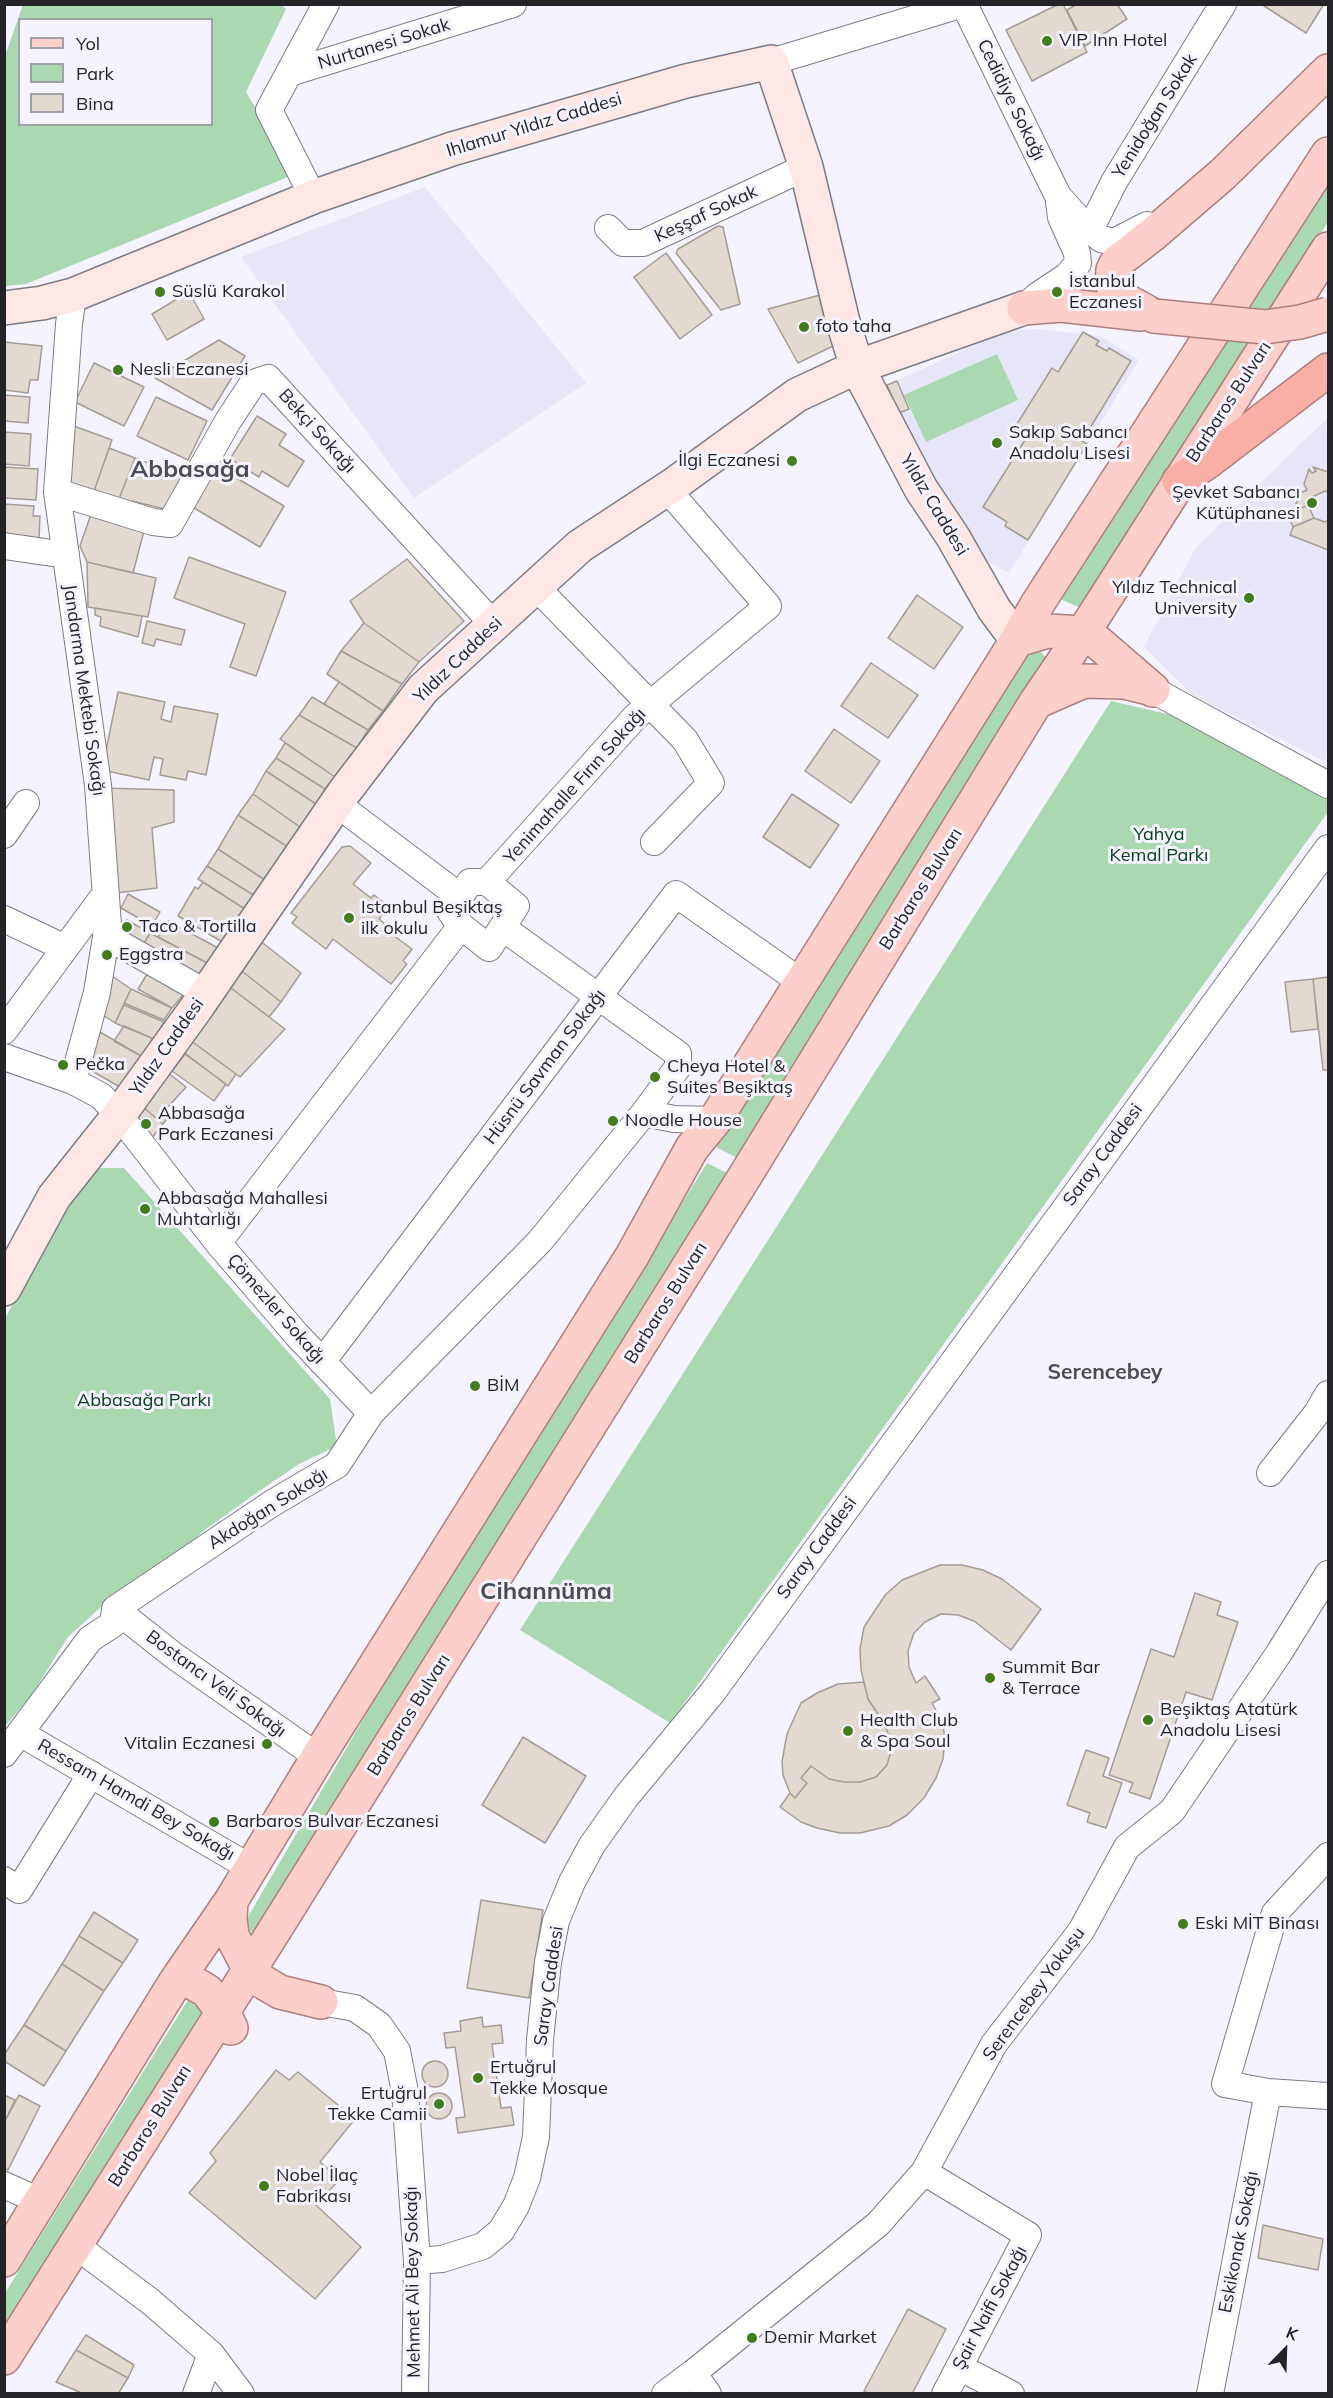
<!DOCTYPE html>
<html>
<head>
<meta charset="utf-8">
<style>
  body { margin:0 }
  #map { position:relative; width:1333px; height:2398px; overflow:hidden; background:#f4f3ff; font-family:Mulish,sans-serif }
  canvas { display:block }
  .frame { position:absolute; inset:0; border:6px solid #242428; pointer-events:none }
  .legend { position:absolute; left:18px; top:18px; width:195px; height:108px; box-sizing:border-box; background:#f4f3ff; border:2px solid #a1a0a9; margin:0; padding:8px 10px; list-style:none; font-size:18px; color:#242428 }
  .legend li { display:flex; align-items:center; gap:12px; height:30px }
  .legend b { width:30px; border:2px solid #a1a0a9 }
  .north { position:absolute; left:1255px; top:2320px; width:60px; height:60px; -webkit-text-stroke:4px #f4f3ff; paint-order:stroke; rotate:23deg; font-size:16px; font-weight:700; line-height:24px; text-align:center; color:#242428 }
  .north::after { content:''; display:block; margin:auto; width:21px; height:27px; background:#242428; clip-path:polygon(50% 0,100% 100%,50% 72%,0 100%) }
</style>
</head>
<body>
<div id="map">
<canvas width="1333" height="2398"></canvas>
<div class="frame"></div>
<ul class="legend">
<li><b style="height:8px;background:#fccfca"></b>Yol</li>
<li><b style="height:16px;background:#aad9b1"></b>Park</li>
<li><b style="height:16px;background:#e2d9d0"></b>Bina</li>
</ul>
<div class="north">K</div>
</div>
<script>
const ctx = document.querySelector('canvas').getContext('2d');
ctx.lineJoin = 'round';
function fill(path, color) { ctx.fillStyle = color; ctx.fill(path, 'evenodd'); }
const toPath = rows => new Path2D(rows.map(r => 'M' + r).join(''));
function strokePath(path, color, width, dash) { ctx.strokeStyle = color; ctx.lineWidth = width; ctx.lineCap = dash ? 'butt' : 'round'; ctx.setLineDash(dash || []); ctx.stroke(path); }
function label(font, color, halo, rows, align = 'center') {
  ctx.font = font + ' Mulish,sans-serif'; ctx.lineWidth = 6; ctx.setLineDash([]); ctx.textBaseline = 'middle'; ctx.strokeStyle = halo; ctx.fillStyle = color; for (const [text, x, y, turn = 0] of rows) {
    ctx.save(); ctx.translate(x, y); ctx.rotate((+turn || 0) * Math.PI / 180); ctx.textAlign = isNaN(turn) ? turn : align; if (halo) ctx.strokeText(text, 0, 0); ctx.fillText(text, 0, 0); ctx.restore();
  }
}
fill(toPath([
  [425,187,586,383,414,498,241,257],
  [1037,329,1100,336,1139,360,1009,573,987,561,973,546,880,388,1006,331],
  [1328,418,1328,763,1193,695,1144,647,1195,549,1300,444]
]), '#e7e6f9');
fill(toPath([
  [280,4,286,9,246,92,272,136,288,177,26,284,5,286,5,56,23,5],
  [20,20,212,20,212,124,20,124],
  [1328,180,1328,222,1081,608,1060,599],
  [997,354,1018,400,926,442,904,395],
  [1031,643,1049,660,737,1158,716,1147],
  [1111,701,1176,716,1328,799,1328,812,670,1723,520,1630],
  [707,1163,727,1173,255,1932,249,1931,246,1924,249,1915,392,1670],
  [94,1168,124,1168,330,1399,337,1446,299,1464,252,1496,202,1532,157,1574,101,1607,68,1637,30,1697,5,1726,5,1319,65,1201],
  [188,2000,203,2012,5,2329,5,2293]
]), '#aad9b1');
const building = toPath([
  [1059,4,1063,4,1087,52,1032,81,1006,30,1059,4],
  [1077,4,1117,4,1127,19,1085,46,1067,10,1077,4],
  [1261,4,1324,4,1306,33,1261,4],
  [718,226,723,227,740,304,721,310,676,253,678,249,718,226],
  [666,253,712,315,680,339,634,277,666,253],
  [189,292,204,319,167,340,152,314,189,292],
  [820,295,833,346,798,363,768,309,820,295],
  [1083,332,1099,341,1096,345,1107,351,1109,348,1131,361,1082,441,1087,444,1028,540,1005,526,1007,522,983,507,1030,432,1017,424,1052,368,1058,372,1083,332],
  [219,340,245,356,212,410,155,378,219,340],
  [4,342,42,346,38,380,30,380,28,393,4,390,4,342],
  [94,363,144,387,124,426,75,402,94,363],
  [897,381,909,409,899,413,887,385,897,381],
  [4,395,30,397,28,423,4,421,4,395],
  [156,397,207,421,188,460,137,436,156,397],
  [257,416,286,434,279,445,304,461,288,487,262,471,259,477,230,459,257,416],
  [71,425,112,440,92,497,66,487,71,425],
  [4,432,31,434,29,466,4,464,4,432],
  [109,448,135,458,117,504,92,497,109,448],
  [135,458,183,476,168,510,132,501,129,507,117,504,135,458],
  [213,464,284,506,260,547,189,505,213,464],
  [4,467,38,469,36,500,4,498,4,467],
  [1313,467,1328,472,1328,550,1290,535,1293,527,1288,515,1293,512,1300,493,1307,490,1304,484,1309,469,1312,473,1316,471,1313,467],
  [1325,491,1328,492,1328,520,1325,522,1314,518,1308,505,1312,497,1325,491],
  [4,504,34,506,33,516,40,516,39,539,4,537,4,504],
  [1308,505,1314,518,1293,527,1288,515,1308,505],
  [1308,505,1314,518,1293,527,1288,515,1308,505],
  [91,514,145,527,133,573,87,562,80,546,91,514],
  [189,557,286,592,256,676,230,667,245,624,174,598,189,557],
  [407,559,464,621,419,662,364,623,350,601,407,559],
  [87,562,156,578,148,617,88,607,87,562],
  [917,595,963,627,934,669,888,638,917,595],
  [95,608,142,616,138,637,100,626,101,617,95,615,95,608],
  [147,621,185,630,181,645,156,639,154,646,142,643,147,621],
  [364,623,419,662,402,684,341,651,364,623],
  [341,651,402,684,383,711,327,674,341,651],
  [871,663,918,695,888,738,841,706,871,663],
  [339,682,383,711,368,730,324,704,339,682],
  [118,692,165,702,161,719,171,722,174,706,218,714,206,775,188,771,186,780,160,775,163,759,154,757,149,780,102,770,118,692],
  [312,697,368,730,357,748,299,715,312,697],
  [299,715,357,748,335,777,280,739,299,715],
  [834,729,880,761,851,803,805,771,834,729],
  [285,743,335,777,325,789,276,758,285,743],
  [276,758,325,789,316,804,266,771,276,758],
  [266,771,316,804,300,827,253,794,266,771],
  [103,788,174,790,174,822,152,828,157,888,116,893,103,788],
  [253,794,300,827,288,847,238,815,253,794],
  [792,794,839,825,810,868,763,837,792,794],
  [238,815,288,847,265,880,218,849,238,815],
  [350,846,371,863,353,884,371,898,374,895,389,906,379,919,395,932,393,935,412,949,403,961,407,964,391,984,333,939,326,949,292,923,297,917,291,913,342,847,350,846],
  [218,849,265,880,255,896,207,866,218,849],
  [207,866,255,896,248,911,198,879,207,866],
  [203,882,248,911,226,944,178,916,195,887,198,889,203,882],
  [128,894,160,912,152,926,121,908,128,894],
  [127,920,150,933,139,952,117,939,127,920],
  [168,921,220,949,211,965,158,937,168,921],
  [150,933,211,965,198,983,139,952,150,933],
  [259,940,301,973,281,1002,238,968,259,940],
  [238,968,281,1002,269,1017,227,985,238,968],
  [147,974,184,994,172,1008,138,989,147,974],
  [112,976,131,989,115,1023,103,1015,112,976],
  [1328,977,1328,1070,1323,1070,1313,979,1328,977],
  [1313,979,1318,1029,1291,1032,1285,982,1313,979],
  [227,985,285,1029,240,1077,190,1040,227,985],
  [131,989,172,1008,164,1020,124,1003,131,989],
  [124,1005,164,1022,154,1039,115,1023,124,1005],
  [124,1026,154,1039,143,1057,114,1041,124,1026],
  [100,1032,143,1057,120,1087,90,1070,91,1061,100,1032],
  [190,1040,236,1074,228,1086,182,1051,190,1040],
  [185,1054,226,1084,214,1101,172,1071,185,1054],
  [167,1072,186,1087,160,1116,166,1120,163,1124,143,1107,167,1072],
  [143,1107,163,1124,148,1143,130,1123,143,1107],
  [940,1565,962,1565,983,1570,1002,1579,1041,1609,1011,1650,974,1621,958,1615,941,1614,925,1622,914,1633,908,1651,909,1667,916,1683,925,1676,940,1699,932,1703,942,1721,945,1737,943,1759,936,1778,924,1798,907,1815,889,1826,860,1833,840,1833,817,1828,801,1822,780,1807,790,1793,795,1798,807,1783,801,1778,811,1766,829,1779,844,1782,860,1782,876,1777,887,1765,892,1748,891,1741,884,1723,868,1699,861,1670,860,1649,864,1627,886,1594,902,1580,940,1565],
  [1195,1593,1221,1602,1217,1615,1238,1622,1212,1700,1186,1692,1150,1799,1129,1792,1133,1783,1109,1775,1151,1649,1174,1657,1195,1593],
  [864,1682,868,1699,884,1723,891,1741,892,1748,887,1765,876,1777,860,1782,844,1782,829,1779,811,1766,801,1778,807,1783,795,1798,790,1793,783,1775,782,1762,787,1734,801,1703,817,1693,838,1684,864,1682],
  [523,1737,586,1776,545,1843,482,1805,523,1737],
  [1086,1750,1109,1758,1103,1776,1122,1783,1106,1828,1087,1822,1090,1813,1067,1805,1086,1750],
  [481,1900,543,1910,529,1998,467,1988,481,1900],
  [94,1912,138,1940,123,1963,79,1936,94,1912],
  [79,1936,123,1963,104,1991,62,1964,79,1936],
  [62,1964,104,1991,66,2051,24,2025,62,1964],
  [482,2017,483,2027,501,2025,503,2043,492,2044,501,2108,511,2107,514,2125,458,2133,456,2118,465,2117,455,2047,446,2048,444,2033,461,2031,460,2021,482,2017],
  [24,2025,66,2051,44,2086,4,2061,4,2055,24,2025],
  '422 2074a13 13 0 1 1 26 0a13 13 0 1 1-26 0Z',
  [276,2070,289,2080,298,2072,355,2119,320,2162,340,2179,316,2205,361,2247,315,2299,189,2193,216,2161,210,2153,276,2070],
  '426 2106a13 13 0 1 1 26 0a13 13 0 1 1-26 0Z',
  [4,2095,15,2100,4,2123,4,2095],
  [19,2095,40,2106,8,2170,4,2168,4,2123,19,2095],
  [1263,2225,1323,2239,1318,2270,1258,2258,1263,2225],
  [908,2309,946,2329,912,2394,869,2394,864,2391,908,2309],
  [86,2335,134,2365,128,2378,76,2350,86,2335],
  [76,2350,128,2378,118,2394,84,2394,56,2382,76,2350]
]);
fill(building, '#e2d9d0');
strokePath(building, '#a59d95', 1.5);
const street = toPath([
  [964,4,1058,196,1085,226,1101,239,1114,242,1147,225],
  [771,62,963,4],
  [289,73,513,4],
  [313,197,269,110,326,4],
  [608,228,623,243,643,243,806,167],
  [1090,230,1114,182,1223,4],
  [1024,308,1037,296,1067,276,1078,263,1077,253,1061,217,1059,202],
  [57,492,153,522,170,524,228,421,253,383,268,378,493,624],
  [4,546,66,555],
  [536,587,685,740,711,783,654,842],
  [1153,690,1328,785],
  [337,804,459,896],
  [4,835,26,803],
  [470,882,487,882,516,906,489,948,461,926,450,911,470,882],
  [487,882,635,717,768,606,667,489],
  [4,919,65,948],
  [106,936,206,993],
  [4,1031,106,893],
  [4,1057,73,1081,101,1096,119,1115,218,1243,297,1335,371,1413],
  [73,1081,97,992,108,925,98,785,57,492,69,324,73,295],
  [644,1113,674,1119,715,1120],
  [218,1243,461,926],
  [322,1362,676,894,801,982],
  [1270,1473,1317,1413,1328,1394],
  [115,1609,173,1655,318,1757],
  [20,1733,251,1868],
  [4,1754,90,1639,113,1624,115,1609,271,1504,337,1465,371,1413,540,1241,644,1113,678,1067,678,1054,503,928],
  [1328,1856,1275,1913,1225,2084,1268,2092,1328,2096],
  [4,1880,19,1890,91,1774],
  [321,2002,355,2008,379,2025,397,2051,405,2092,417,2261,415,2394],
  [924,2172,1028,2235,945,2394],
  [4,2185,42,2202],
  [75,2245,151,2302,211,2354,241,2394],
  [417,2261,442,2259,483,2246,501,2231,516,2206,527,2178,536,2137,540,2040,548,1962,556,1921,572,1882,592,1845,626,1797,712,1693,1328,848],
  [959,2367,1011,2394],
  [693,2373,708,2394],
  [196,2394,211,2354],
  [665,2394,693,2373,878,2224,924,2172,994,2044,1081,1931,1127,1847,1172,1811,1279,1653,1328,1574],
  [1210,2394,1268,2092]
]);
const secondary = toPath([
  [4,308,42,303,73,295,313,197,452,149,686,81,771,62,806,167,843,322,857,367,921,489,953,537,994,609,1017,640],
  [4,1289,54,1197,119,1115,197,1007,345,791,423,689,580,546,673,485,797,395,857,367,1024,308]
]);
const primary = toPath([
  [1024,308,1061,305,1141,314],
  [1154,316,1116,295,1112,283,1113,270,1117,262,1152,235,1223,174,1328,71],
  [1017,640,1048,631,1083,633,1095,640,1153,690],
  [1036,702,1084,681,1124,682,1149,688],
  [231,1901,230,1919,232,1936,250,1970,263,1982,280,1992,321,2002],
  [176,1981,190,1981,207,1991,223,2012,231,2028],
  [4,2260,176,1981,231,1901,318,1757,632,1256,692,1148,715,1120,1017,640,1038,603,1328,154],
  [4,2358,274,1931,745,1176,1036,702,1083,633,1328,249]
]);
const highway = toPath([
  [1179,481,1210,460,1328,370]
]);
strokePath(street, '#7c7c86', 28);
strokePath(secondary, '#7c7c86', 36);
strokePath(primary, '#af7e7a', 36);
strokePath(highway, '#af7e7a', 36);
strokePath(street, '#fff', 26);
strokePath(secondary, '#fee7e4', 33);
strokePath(primary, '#fccfca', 33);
strokePath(highway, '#faafa6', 33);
const primaryBridge = toPath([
  [1154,316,1265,327,1300,322,1328,314]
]);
strokePath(primaryBridge, '#af7e7a', 36, []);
strokePath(primaryBridge, '#fccfca', 33);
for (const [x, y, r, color] of [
  [1047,41,6,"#417d1a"],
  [160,292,6,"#417d1a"],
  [1057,292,6,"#417d1a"],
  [804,327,6,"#417d1a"],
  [118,370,6,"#417d1a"],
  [997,443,6,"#417d1a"],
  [792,461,6,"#417d1a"],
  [1312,503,6,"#417d1a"],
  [1249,598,6,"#417d1a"],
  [349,918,6,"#417d1a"],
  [127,927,6,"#417d1a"],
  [107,955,6,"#417d1a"],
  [63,1065,6,"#417d1a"],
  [655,1077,6,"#417d1a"],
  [613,1121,6,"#417d1a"],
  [146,1124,6,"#417d1a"],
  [145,1209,6,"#417d1a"],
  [475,1386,6,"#417d1a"],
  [990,1678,6,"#417d1a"],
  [1148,1720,6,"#417d1a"],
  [848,1731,6,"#417d1a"],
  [267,1744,6,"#417d1a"],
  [214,1822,6,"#417d1a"],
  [1183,1924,6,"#417d1a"],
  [478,2078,6,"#417d1a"],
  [439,2104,6,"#417d1a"],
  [264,2186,6,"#417d1a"],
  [752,2338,6,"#417d1a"]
]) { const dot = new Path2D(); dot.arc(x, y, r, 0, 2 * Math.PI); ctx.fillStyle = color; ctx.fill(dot); strokePath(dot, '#f4f3ff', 2); }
label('18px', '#242428', '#f4f3ff', [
  ["VIP Inn Hotel",1059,41],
  ["İstanbul",1069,282],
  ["Eczanesi",1069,303],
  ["Süslü Karakol",172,292],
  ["foto taha",816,327],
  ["Nesli Eczanesi",130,370],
  ["Sakıp Sabancı",1009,433],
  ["Anadolu Lisesi",1009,454],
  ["İlgi Eczanesi",780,461,"right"],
  ["Şevket Sabancı",1300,493,"right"],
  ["Kütüphanesi",1300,514,"right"],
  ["Yıldız Technical",1237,588,"right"],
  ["University",1237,609,"right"],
  ["Istanbul Beşiktaş",361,908],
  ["ilk okulu",361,929],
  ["Taco & Tortilla",139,927],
  ["Eggstra",119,955],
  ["Pečka",75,1065],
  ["Cheya Hotel &",667,1067],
  ["Suites Beşiktaş",667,1088],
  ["Abbasağa",158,1114],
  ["Park Eczanesi",158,1135],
  ["Noodle House",625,1121],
  ["Abbasağa Mahallesi",157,1199],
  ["Muhtarlığı",157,1220],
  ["BİM",487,1386],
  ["Summit Bar",1002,1668],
  ["& Terrace",1002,1689],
  ["Beşiktaş Atatürk",1160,1710],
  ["Anadolu Lisesi",1160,1731],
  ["Health Club",860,1721],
  ["& Spa Soul",860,1742],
  ["Vitalin Eczanesi",255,1744,"right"],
  ["Barbaros Bulvar Eczanesi",226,1822],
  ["Eski MİT Binası",1195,1924],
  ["Ertuğrul",490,2068],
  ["Tekke Mosque",490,2089],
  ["Ertuğrul",427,2094,"right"],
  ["Tekke Camii",427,2115,"right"],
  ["Nobel İlaç",276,2176],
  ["Fabrikası",276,2197],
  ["Demir Market",764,2338]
], 'left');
label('18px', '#242428', '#f4f3ff', [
  ["Nurtanesi Sokak",384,44,-17],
  ["Cedidiye Sokağı",1011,100,64],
  ["Yenidoğan Sokak",1155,116,-58],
  ["Ihlamur Yıldız Caddesi",534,125,-17],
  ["Keşşaf Sokak",706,214,-25],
  ["Barbaros Bulvarı",1229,402,-57],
  ["Bekçi Sokağı",317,431,48],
  ["Yıldız Caddesi",934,505,59],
  ["Yıldız Caddesi",458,660,-44],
  ["Jandarma Mektebi Sokağı",84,690,82],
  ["Yenimahalle Fırın Sokağı",575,786,-48],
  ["Barbaros Bulvarı",921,889,-58],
  ["Yıldız Caddesi",167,1047,-55],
  ["Hüsnü Savman Sokağı",545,1067,-53],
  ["Saray Caddesi",1103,1155,-54],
  ["Barbaros Bulvarı",666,1303,-58],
  ["Çömezler Sokağı",276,1309,49],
  ["Akdoğan Sokağı",268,1509,-32],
  ["Saray Caddesi",817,1548,-54],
  ["Bostancı Veli Sokağı",216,1684,36],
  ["Barbaros Bulvarı",409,1715,-58],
  ["Ressam Hamdi Bey Sokağı",136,1800,30],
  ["Saray Caddesi",549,1986,-82],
  ["Serencebey Yokuşu",1034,1994,-54],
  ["Barbaros Bulvarı",150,2126,-58],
  ["Eskikonak Sokağı",1239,2242,-79],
  ["Mehmet Ali Bey Sokağı",413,2282,-91],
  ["Şair Naifi Sokağı",990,2308,-62]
]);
label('18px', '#034218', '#f4f3ff', [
  ["Yahya",1159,835],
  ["Kemal Parkı",1159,856],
  ["Abbasağa Parkı",144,1401]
]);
label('bold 21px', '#4c4c55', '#f4f3ff', [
  ["Serencebey",1105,1373]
]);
label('bold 24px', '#4c4c55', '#f4f3ff', [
  ["Abbasağa",190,470],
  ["Cihannüma",546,1592]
]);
</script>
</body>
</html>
